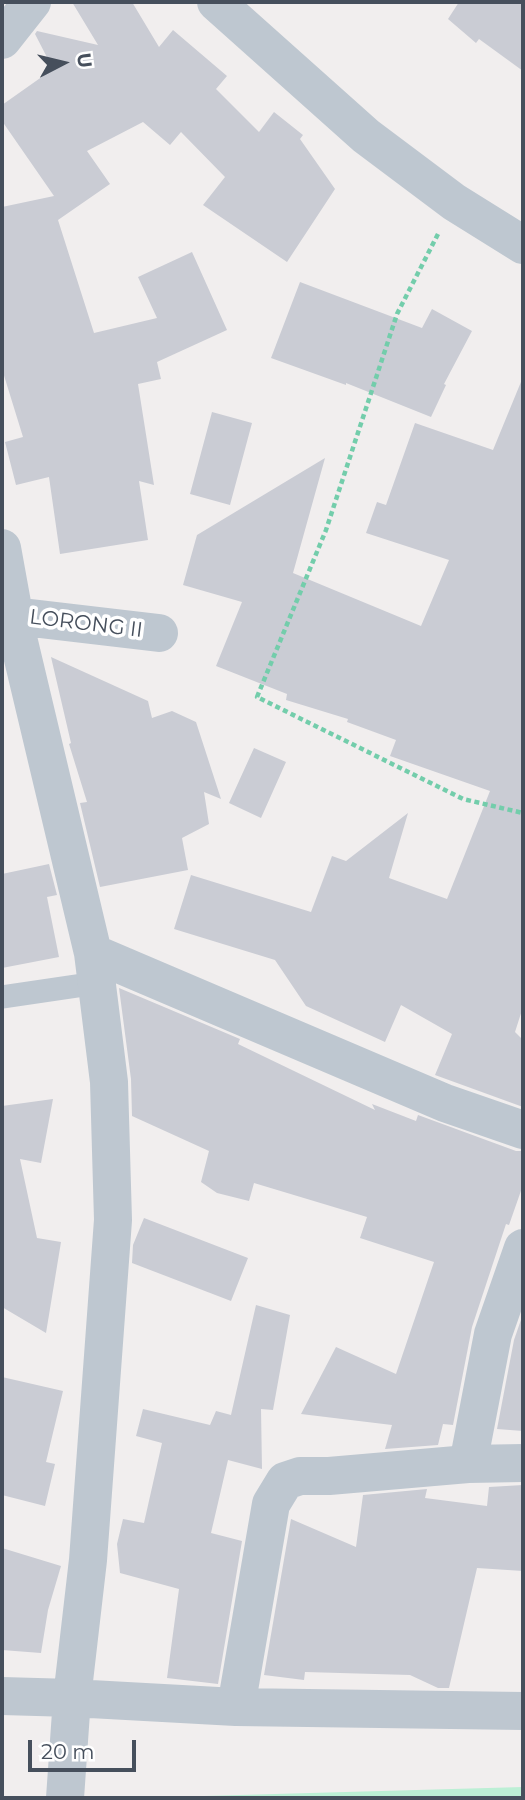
<!DOCTYPE html>
<html>
<head>
<meta charset="utf-8">
<style>
  body { margin:0 }
  #map { position:relative; width:525px; height:1800px; overflow:hidden; background:#f1eeee; font-family:Montserrat,sans-serif }
  canvas { display:block }
  .frame { position:absolute; inset:0; border:4px solid #464f5c; pointer-events:none }
  .north { position:absolute; left:28px; top:28px; width:70px; height:70px; -webkit-text-stroke:5px #fff; paint-order:stroke; rotate:83deg; font-size:19px; font-weight:700; line-height:28px; text-align:center; color:#464f5c }
  .north::after { content:''; display:block; margin:auto; width:24px; height:32px; background:#464f5c; clip-path:polygon(50% 0,100% 100%,50% 72%,0 100%) }
  .scale { position:absolute; left:28px; top:1740px; width:108px; height:32px; box-sizing:border-box; border:4px solid #464f5c; border-top:0; padding-left:9px; font-size:21px; line-height:24px; white-space:nowrap; color:#464f5c; -webkit-text-stroke:5px #fff; paint-order:stroke }
</style>
</head>
<body>
<div id="map">
<canvas width="525" height="1800"></canvas>
<div class="frame"></div>
<div class="north">U</div>
<div class="scale">20 m</div>
</div>
<script>
const ctx = document.querySelector('canvas').getContext('2d');
ctx.lineJoin = 'round';
function fill(path, color) { ctx.fillStyle = color; ctx.fill(path, 'evenodd'); }
const toPath = rows => new Path2D(rows.map(r => 'M' + r).join(''));
function strokePath(path, color, width, dash) { ctx.strokeStyle = color; ctx.lineWidth = width; ctx.lineCap = dash ? 'butt' : 'round'; ctx.setLineDash(dash || []); ctx.stroke(path); }
function label(font, color, halo, rows, align = 'center') {
  ctx.font = font + ' Montserrat,sans-serif'; ctx.lineWidth = 7; ctx.setLineDash([]); ctx.textBaseline = 'middle'; ctx.strokeStyle = halo; ctx.fillStyle = color; for (const [text, x, y, turn = 0] of rows) {
    ctx.save(); ctx.translate(x, y); ctx.rotate((+turn || 0) * Math.PI / 180); ctx.textAlign = isNaN(turn) ? turn : align; if (halo) ctx.strokeText(text, 0, 0); ctx.fillText(text, 0, 0); ctx.restore();
  }
}
fill(toPath([
  [523,1787,523,1798,133,1798]
]), '#bcefd5');
fill(toPath([
  [72,2,132,2,159,47,173,30,227,76,216,89,259,132,274,112,303,135,300,139,335,189,287,262,203,205,225,177,181,132,170,145,143,122,87,151,110,184,58,220,94,333,157,318,138,277,192,252,227,330,157,362,161,379,138,384,154,485,139,481,148,540,60,554,49,477,16,485,5,442,23,437,2,369,2,207,54,196,2,121,2,105,53,69,35,34,37,31,98,45],
  [459,2,523,2,523,71,479,39,476,43,448,19],
  [300,282,422,328,432,309,472,331,444,384,446,385,431,417,346,383,346,385,271,358],
  [523,377,523,1007,515,1032,523,1040,523,1107,435,1075,452,1034,401,1005,385,1042,306,1006,275,960,174,929,191,875,311,912,332,856,346,861,408,813,389,878,447,899,490,791,390,756,396,740,347,722,348,719,286,700,287,694,216,666,242,602,183,585,197,535,325,458,293,573,421,626,449,560,366,533,377,502,386,505,415,423,493,450],
  [212,412,252,423,230,505,190,494],
  [51,657,148,701,152,718,172,711,196,722,221,799,204,792,209,824,182,838,188,870,100,887,80,803,87,802,69,744,71,743],
  [254,748,286,762,261,818,229,803],
  [49,864,57,895,47,897,59,957,2,968,2,874],
  [119,988,240,1039,238,1044,375,1110,372,1104,416,1121,418,1115,516,1151,523,1151,523,1185,509,1225,506,1224,472,1327,453,1425,443,1424,438,1445,385,1449,392,1425,301,1414,336,1347,396,1374,434,1262,360,1238,367,1217,254,1183,249,1201,217,1193,201,1182,209,1151,132,1116,131,1079],
  [53,1099,41,1163,20,1159,37,1238,61,1242,46,1333,2,1307,2,1106],
  [144,1218,248,1258,231,1301,132,1263,133,1245],
  [256,1305,290,1315,273,1410,261,1409,262,1469,228,1460,211,1533,242,1541,218,1684,167,1678,179,1589,120,1573,117,1544,123,1519,144,1523,162,1443,136,1436,143,1409,210,1425,216,1411,231,1415],
  [523,1314,523,1431,497,1429,514,1340],
  [2,1377,63,1391,46,1462,55,1464,45,1506,2,1495],
  [523,1485,523,1571,477,1568,449,1688,438,1688,410,1675,305,1672,304,1680,264,1675,291,1519,356,1547,363,1495,427,1489,425,1498,487,1506,489,1487],
  [2,1548,61,1566,48,1610,41,1653,2,1650]
]), '#caccd4');
strokePath(toPath([
  [438,234,397,314,326,530,257,697,463,799,523,813]
]), '#73cdab', 4.5, [5, 3.5]);
strokePath(toPath([
  [2,997,97,983]
]), '#bec7d0', 23);
strokePath(toPath([
  [216,2,366,136,454,202,523,245],
  [2,40,32,2],
  [2,548,19,642,93,953,109,1082,113,1220,88,1560,72,1698,65,1798],
  [14,616,159,633],
  [93,953,445,1103,523,1130],
  [468,1464,493,1334,523,1248],
  [2,1696,72,1698,236,1707,271,1504,285,1481,300,1476,329,1476,468,1464,523,1463],
  [236,1707,523,1711]
]), '#bec7d0', 38);
label('21px', '#464f5c', '#fff', [
  ["LORONG II",86,624,7]
]);
</script>
</body>
</html>
